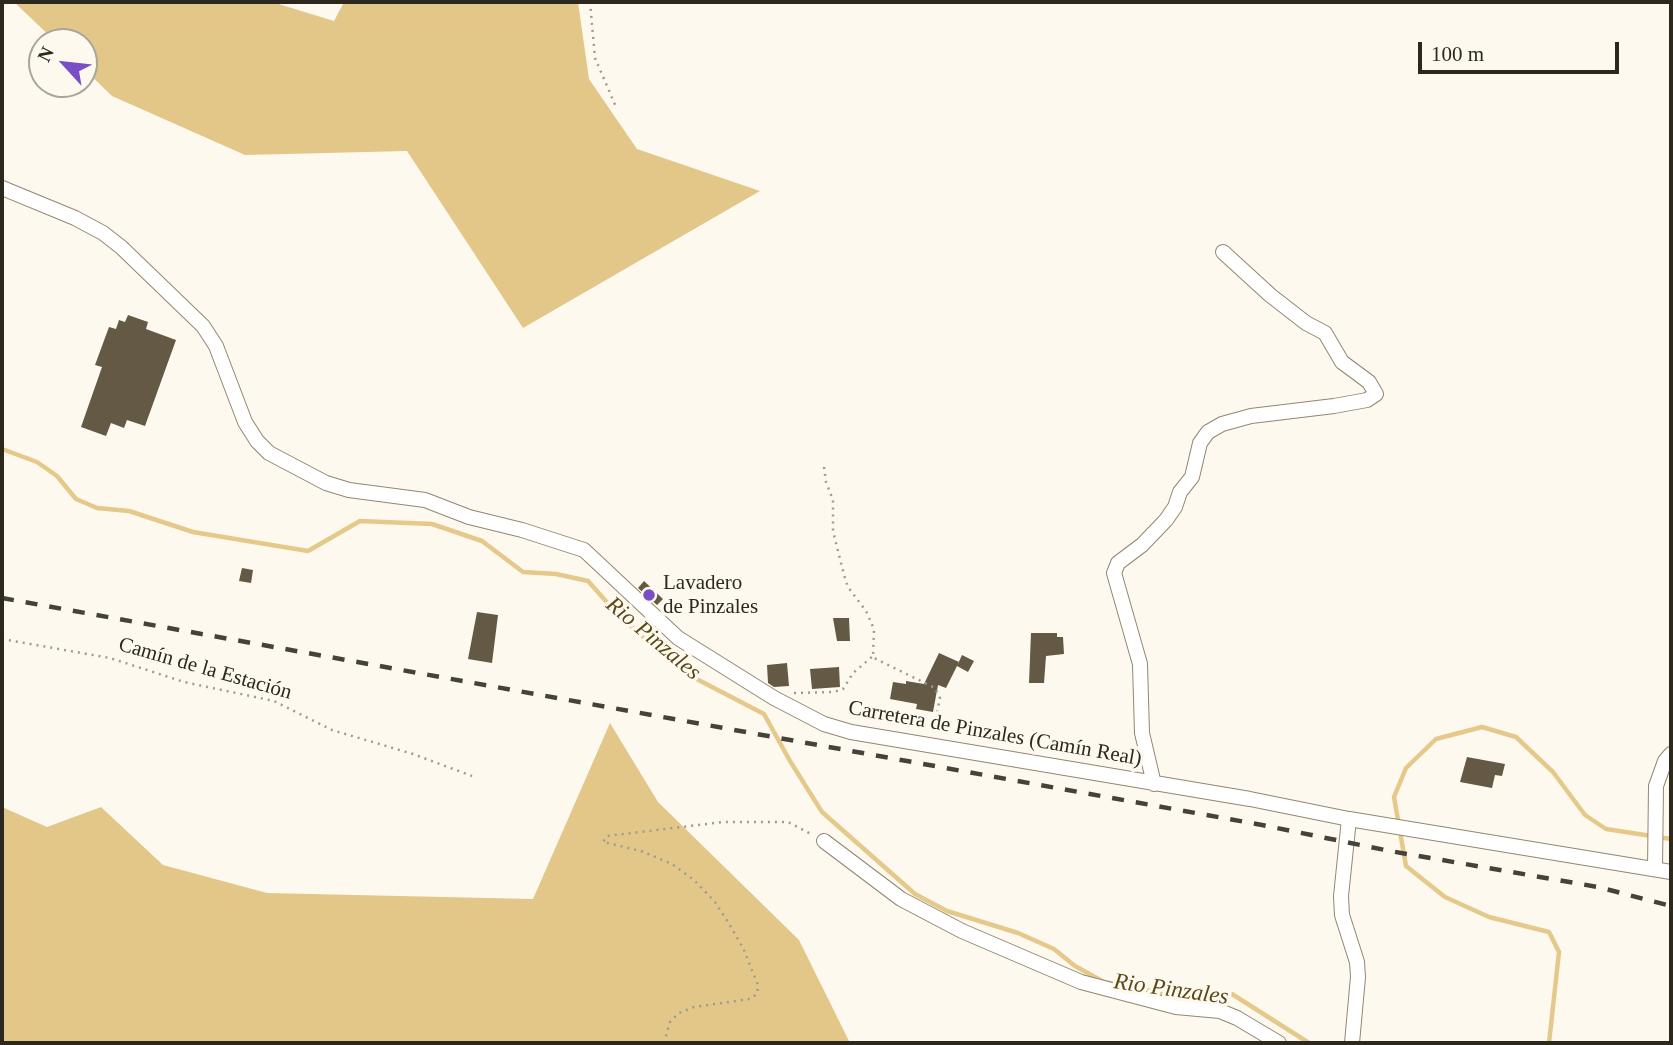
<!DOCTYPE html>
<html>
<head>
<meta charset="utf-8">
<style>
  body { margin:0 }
  #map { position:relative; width:1673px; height:1045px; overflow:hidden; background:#fef9ef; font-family:Georgia,serif }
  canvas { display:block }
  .frame { position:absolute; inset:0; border:4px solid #2c281e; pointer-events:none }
  .north { position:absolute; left:28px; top:28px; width:70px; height:70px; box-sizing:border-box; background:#fef9ef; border:2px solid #aaa59b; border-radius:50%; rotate:297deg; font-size:19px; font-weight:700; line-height:28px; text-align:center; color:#2c281e }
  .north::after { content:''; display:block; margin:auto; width:24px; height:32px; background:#7a4ec7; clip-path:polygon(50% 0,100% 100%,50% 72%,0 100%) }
  .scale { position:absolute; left:1418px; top:42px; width:201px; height:32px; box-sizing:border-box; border:4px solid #2c281e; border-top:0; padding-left:9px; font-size:21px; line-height:24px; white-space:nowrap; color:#2c281e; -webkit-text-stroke:5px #fef9ef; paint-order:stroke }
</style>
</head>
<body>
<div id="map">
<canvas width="1673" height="1045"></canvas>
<div class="frame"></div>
<div class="north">N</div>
<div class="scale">100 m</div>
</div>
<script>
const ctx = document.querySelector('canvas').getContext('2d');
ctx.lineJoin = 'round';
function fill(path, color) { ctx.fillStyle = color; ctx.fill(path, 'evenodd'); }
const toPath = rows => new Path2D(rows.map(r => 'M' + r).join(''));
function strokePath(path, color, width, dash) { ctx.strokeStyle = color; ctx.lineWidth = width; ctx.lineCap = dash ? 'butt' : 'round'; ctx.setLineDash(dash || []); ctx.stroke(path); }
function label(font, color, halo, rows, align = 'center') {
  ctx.font = font + ' Georgia,serif'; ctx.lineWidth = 7; ctx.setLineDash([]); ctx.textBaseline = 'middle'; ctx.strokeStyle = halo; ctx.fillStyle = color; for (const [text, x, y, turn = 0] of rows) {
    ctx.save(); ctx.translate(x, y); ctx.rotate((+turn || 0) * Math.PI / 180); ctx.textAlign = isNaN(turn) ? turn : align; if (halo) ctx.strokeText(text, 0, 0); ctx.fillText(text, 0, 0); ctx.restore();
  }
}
fill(toPath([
  [14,2,272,2,334,21,344,2,578,2,589,79,637,149,760,191,523,328,407,151,245,155,112,96,84,69,84,42,56,42],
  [610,723,658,802,799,940,850,1043,2,1043,2,807,47,827,101,807,163,865,267,893,533,899]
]), '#e3c789');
strokePath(toPath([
  [2,449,37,462,57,476,76,499,97,508,129,511,193,532,308,551,360,521,432,524,482,541,523,572,556,574,588,581,621,618,687,674,764,714,790,761,822,812,915,894,947,911,1018,933,1054,949,1075,966,1104,982,1168,994,1232,994,1309,1043],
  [1549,1043,1559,952,1549,932,1489,917,1445,897,1406,866,1394,797,1406,768,1436,739,1482,727,1516,737,1553,772,1585,815,1606,829,1671,839]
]), '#e5c98b', 4.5);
fill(toPath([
  [128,315,148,322,146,329,176,340,145,426,127,420,124,428,111,423,106,436,81,427,102,367,95,365,109,327,116,329,119,320,125,322],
  [242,568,253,570,251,583,239,581],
  [644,581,663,599,657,605,638,588],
  [477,612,498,615,492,663,468,659],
  [833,618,849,618,850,641,837,641],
  [1031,633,1057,633,1057,637,1063,637,1064,654,1046,656,1044,683,1029,683],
  [939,653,959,662,946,688,938,685,933,712,916,709,917,704,890,699,893,682,906,684,906,681,924,684],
  [962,655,974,661,968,672,957,666],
  [787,663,789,686,774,687,768,683,767,665],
  [839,667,840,687,812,689,810,669],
  [1467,757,1505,764,1502,776,1495,775,1492,788,1460,782]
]), '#635944');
const minor = toPath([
  [2,188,75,218,103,233,121,247,203,326,216,346,245,422,257,441,269,453,326,483,349,490,425,500,469,517,522,530,584,550,678,638,774,698,824,724,851,732,1250,799,1349,819,1671,872],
  [1154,784,1142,733,1140,664,1114,573,1118,563,1142,545,1166,520,1175,507,1180,492,1192,477,1200,443,1208,432,1222,424,1251,416,1334,406,1367,400,1376,394,1369,382,1342,362,1325,333,1306,323,1270,295,1223,252],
  [1349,819,1341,896,1342,915,1357,962,1358,977,1352,1043],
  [824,841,901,899,962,931,1081,982,1176,1007,1220,1011,1237,1018,1279,1043],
  [1655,869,1656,786,1665,761,1671,754]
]);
strokePath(minor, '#928771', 16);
strokePath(toPath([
  [590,2,595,58,616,107],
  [824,467,826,482,833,500,833,531,844,575,848,587,866,611,874,629,873,656,876,659,935,688,940,698,933,732],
  [2,639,110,658,184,682,274,701,332,730,413,754,472,776],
  [794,693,834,692,843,689,853,673,873,656],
  [664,1043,670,1022,679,1013,694,1007,750,999,757,994,758,985,743,948,728,922,715,902,694,880,672,864,641,851,603,842,607,836,723,822,788,822,811,834]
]), '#9f9b91', 2.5, [2, 5]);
strokePath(minor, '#fff', 14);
strokePath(toPath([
  [2,598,1262,825,1390,851,1598,887,1671,906]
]), '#464238', 4.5, [12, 12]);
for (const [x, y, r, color] of [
  [649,595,7,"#7a4ec7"]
]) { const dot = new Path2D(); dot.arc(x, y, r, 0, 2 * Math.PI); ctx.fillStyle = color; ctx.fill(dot); strokePath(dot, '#fef9ef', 2.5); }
label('21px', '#2c281e', '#fef9ef', [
  ["Lavadero",663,583],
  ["de Pinzales",663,607]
], 'left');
label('21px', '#2c281e', '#fef9ef', [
  ["Camín de la Estación",205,669,16],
  ["Carretera de Pinzales (Camín Real)",995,734,10]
]);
label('italic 23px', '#5b4818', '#fef9ef', [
  ["Rio Pinzales",653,639,40],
  ["Rio Pinzales",1171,990,8]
]);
</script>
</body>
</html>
